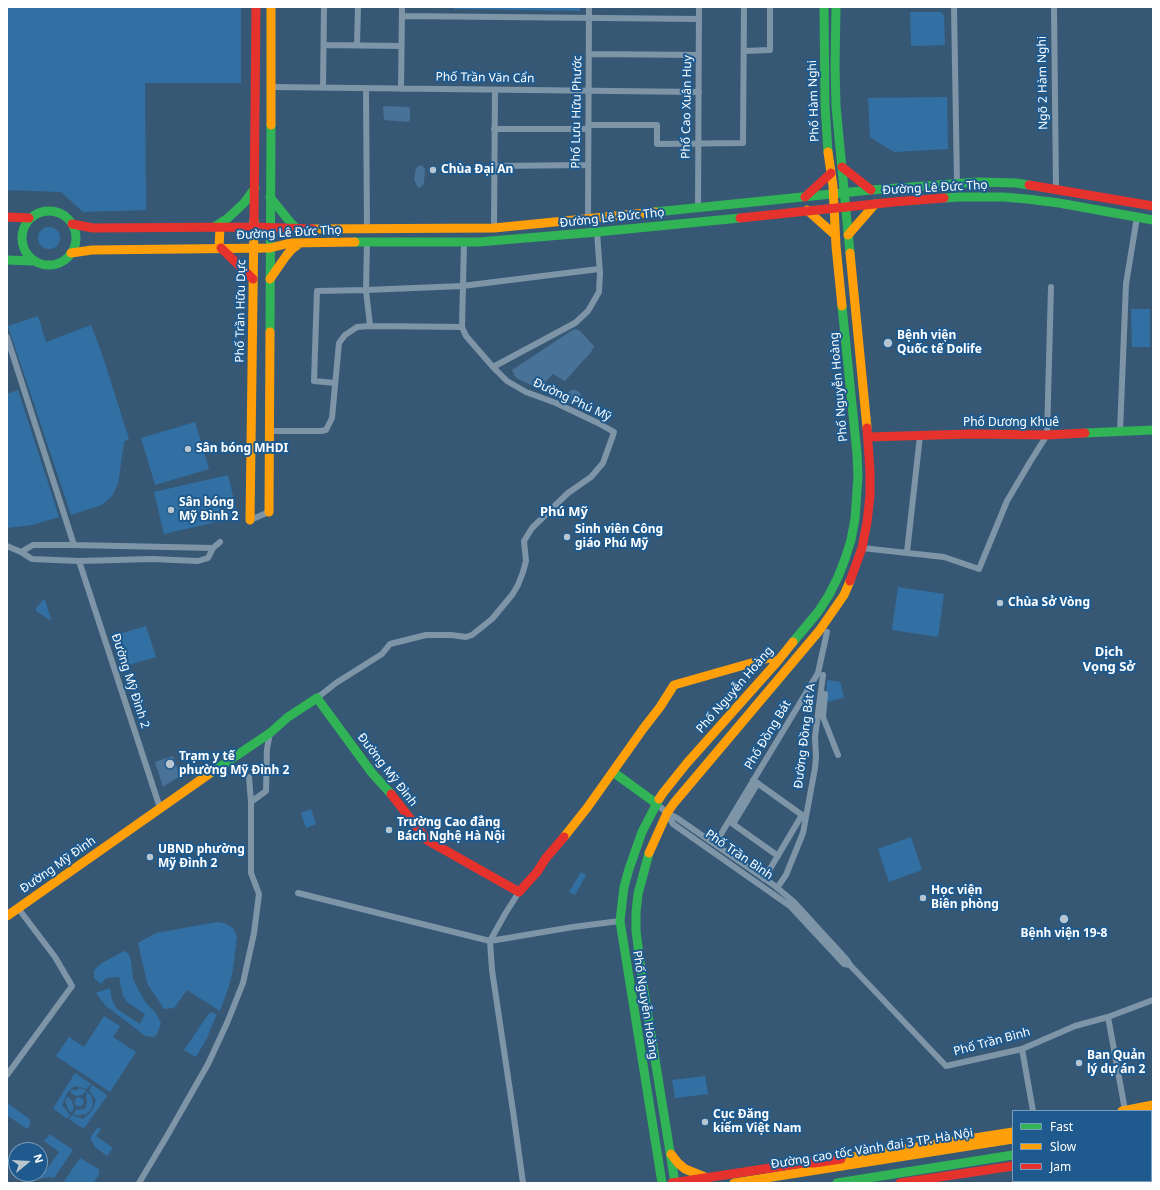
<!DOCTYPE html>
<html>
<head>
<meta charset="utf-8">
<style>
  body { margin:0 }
  #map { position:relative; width:1160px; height:1190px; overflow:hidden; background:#375875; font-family:"Noto Sans",sans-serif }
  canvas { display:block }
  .frame { position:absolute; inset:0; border:8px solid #fff; pointer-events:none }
  .legend { position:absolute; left:1012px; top:1110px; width:140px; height:72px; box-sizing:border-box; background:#1e5a8e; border:1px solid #789cbb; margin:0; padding:5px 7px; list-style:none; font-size:12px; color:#fff }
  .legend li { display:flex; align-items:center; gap:8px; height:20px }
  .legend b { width:20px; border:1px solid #789cbb }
  .north { position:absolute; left:8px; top:1142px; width:40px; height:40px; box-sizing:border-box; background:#1e5a8e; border:1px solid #789cbb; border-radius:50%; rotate:72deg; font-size:11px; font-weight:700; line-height:16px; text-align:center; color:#fff }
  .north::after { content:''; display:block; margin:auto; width:14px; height:18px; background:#b9c5cf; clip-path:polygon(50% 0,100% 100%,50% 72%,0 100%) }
</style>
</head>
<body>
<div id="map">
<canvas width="1160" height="1190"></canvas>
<div class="frame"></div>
<ul class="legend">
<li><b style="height:5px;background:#30b455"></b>Fast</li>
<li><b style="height:5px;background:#ff9f0a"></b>Slow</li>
<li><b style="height:5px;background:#e5322d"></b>Jam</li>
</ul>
<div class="north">N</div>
</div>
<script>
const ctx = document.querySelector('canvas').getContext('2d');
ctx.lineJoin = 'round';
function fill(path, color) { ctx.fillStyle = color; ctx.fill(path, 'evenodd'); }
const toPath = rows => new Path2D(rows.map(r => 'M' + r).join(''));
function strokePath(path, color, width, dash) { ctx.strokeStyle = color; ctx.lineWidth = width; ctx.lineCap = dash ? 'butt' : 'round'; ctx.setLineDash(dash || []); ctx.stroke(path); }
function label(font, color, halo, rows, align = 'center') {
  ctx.font = font + ' "Noto Sans",sans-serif'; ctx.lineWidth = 4; ctx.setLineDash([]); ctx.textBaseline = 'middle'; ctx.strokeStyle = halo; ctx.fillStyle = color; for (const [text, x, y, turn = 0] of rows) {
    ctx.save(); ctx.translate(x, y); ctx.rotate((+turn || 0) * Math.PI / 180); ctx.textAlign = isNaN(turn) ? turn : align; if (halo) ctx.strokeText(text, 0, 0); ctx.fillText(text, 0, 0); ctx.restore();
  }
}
fill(toPath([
  [7,7,241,7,241,83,145,83,146,210,83,212,61,192,7,190],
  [454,7,580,7,580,11,454,9],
  [910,12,941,12,944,16,945,45,911,46],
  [947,97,948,149,894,152,870,137,868,98],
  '38 238a11 11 0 1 1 22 0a11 11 0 1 1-22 0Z',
  [1131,309,1150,309,1150,347,1132,347],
  [38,316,46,342,91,325,102,354,129,439,124,442,118,484,112,496,102,505,71,515,8,326],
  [18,390,59,517,32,525,7,528,7,394],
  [195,422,209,469,155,485,141,438],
  [228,475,238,517,164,534,154,492],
  [898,587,944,594,938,637,892,630],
  [43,600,45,600,51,619,50,620,36,611,36,608],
  [146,626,156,657,125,666,116,635],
  [827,680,840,682,844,698,826,702],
  [311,809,316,824,306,828,301,813],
  [911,837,922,870,889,882,878,849],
  [581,872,586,875,575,895,569,892],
  [217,922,224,923,233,928,237,936,233,969,229,986,220,1011,187,990,174,1008,164,1009,147,983,138,943,156,933],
  [124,951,128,953,131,960,133,979,139,991,146,1003,155,1012,161,1023,157,1034,154,1037,145,1036,126,1021,106,1006,96,993,110,988,112,1000,117,1009,140,1024,145,1014,127,1002,123,996,119,977,106,978,101,984,94,978,94,970,102,963],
  [210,1012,216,1014,216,1016,207,1038,196,1057,184,1050],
  [104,1016,120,1026,113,1037,136,1052,110,1092,56,1056,69,1037,84,1047],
  [75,1073,91,1084,87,1089,75,1086,67,1093,62,1105,70,1115,68,1118,66,1118,54,1109,54,1107],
  [705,1076,708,1094,675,1098,672,1080],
  [92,1085,106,1094,107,1096,85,1127,83,1128,70,1120,69,1119,72,1115,83,1119,92,1111,96,1100,89,1090],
  [79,1088,86,1090,86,1091,82,1095,75,1096,70,1092,72,1090,77,1090],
  [87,1092,91,1095,92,1098,93,1103,91,1110,85,1115,82,1114,79,1116,73,1114,76,1110,84,1109,86,1107,87,1101,86,1096],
  [67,1096,72,1101,74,1108,71,1113,67,1107,67,1104,65,1102],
  '74.5 1102a4.5 4.5 0 1 1 9 0a4.5 4.5 0 1 1-9 0Z',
  [7,1103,28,1118,30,1120,30,1125,27,1129,8,1116,7,1117],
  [98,1127,101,1129,96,1136,113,1148,107,1156,95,1147,90,1138],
  [49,1135,51,1135,73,1150,54,1178,48,1177,40,1179,59,1152,44,1141],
  [80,1158,97,1168,99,1170,99,1175,93,1183,63,1183]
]), '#3270a4');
fill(toPath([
  [384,106,409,107,410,109,410,120,408,122,384,120,383,107],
  [421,165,425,169,424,183,423,185,419,188,417,186,414,179,416,168],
  [574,329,579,330,594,346,591,352,565,381,553,374,540,387,531,385,516,378,512,370],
  [571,390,576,390,581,394,579,398,573,396,570,401,565,396],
  [173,756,180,776,163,787,155,762]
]), '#487297');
strokePath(toPath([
  [954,7,957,183],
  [1054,7,1056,189],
  [402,16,699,19],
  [324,45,401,46],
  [357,45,358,7],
  [744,51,770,50,770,7],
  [589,54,699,55],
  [271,87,699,92],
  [323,88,324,7],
  [366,88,367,228],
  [401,89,402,7],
  [588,125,657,125,657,144,743,143,744,7],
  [494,129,588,129],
  [494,166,588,165],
  [698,207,699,7],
  [588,218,589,7],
  [494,228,495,90],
  [367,243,366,290,370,326,462,327],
  [7,337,74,545],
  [493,367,575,323,588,311,599,292,600,273,597,232],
  [335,383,314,381,317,291,366,290,462,286,599,269],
  [270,431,321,431,326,430,332,418,339,343,345,335,357,327,370,326],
  [1120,432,1126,284,1137,217],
  [250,520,269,512],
  [7,546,21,552],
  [213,548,74,545,33,545,21,552,32,559,79,561,152,559,198,561,208,558,213,548,220,542],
  [862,548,944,557,979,569,1007,501,1030,462,1047,435,1051,287],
  [907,552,920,436],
  [79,561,160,808],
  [825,694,823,717,838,755],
  [317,698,336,683,382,654,390,644,426,635,451,635,466,637,472,635,492,619,512,595,518,585,523,572,526,561,524,541,532,528,568,493,591,477,603,463,612,438,614,432,598,423,556,403,526,392,507,381,493,367,466,336,462,327,464,243],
  [753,780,802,815,764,879],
  [758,783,733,824,778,856],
  [251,802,266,791,267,749,270,733],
  [657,804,667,813,677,818,775,886,794,902,847,960,850,965,946,1066,1022,1049,1075,1026,1108,1017,1153,1000],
  [667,813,673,824,790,906,844,964,850,965],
  [715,844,818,673,827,632],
  [777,888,786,875,803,833,815,768,816,757,815,737,823,675],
  [519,892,505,914,490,941,492,970,513,1111,523,1183],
  [298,893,490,941,573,927,620,921],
  [1108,1017,1125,1110],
  [1022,1049,1033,1111],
  [7,1075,72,986,55,957,18,908],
  [1124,1181,1124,1183],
  [139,1183,167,1136,208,1064,227,1023,243,983,254,933,259,894,251,873,251,802,249,777]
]), '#7e95a8', 6);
strokePath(toPath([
  [824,7,825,105,828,152],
  [836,7,835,66,836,106,850,253],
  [270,197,290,222,297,229],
  [944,198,959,197,1003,197,1027,199,1059,203,1153,220],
  '22 238a27 27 0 1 1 54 0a27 27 0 1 1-54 0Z',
  [655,212,871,190,978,182,1016,183,1029,185],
  [214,227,228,218,244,203,255,188],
  [355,242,479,242,597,232,740,218],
  [7,260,33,261],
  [270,332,271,125],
  [1085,433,1153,430],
  [793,642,818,612,829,595,838,577,845,559,851,540,855,519,858,476,857,454,842,306],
  [613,772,657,804],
  [209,774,270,733,288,717,317,698,372,773,391,794],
  [659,799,642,832,629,869,624,887,620,921,662,1183],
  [649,853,638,894,636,912,636,931,643,985,675,1183],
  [1151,1117,1153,1117],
  [837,1183,1013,1155]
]), '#30b455', 9);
strokePath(toPath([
  [271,125,271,7],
  [828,152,833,186,836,246,842,306],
  [807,210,835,235],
  [313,229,494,228,655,212],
  [848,235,875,204],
  [219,248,220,227],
  [71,253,92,250,270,248,290,243,355,242],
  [850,253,867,428],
  [270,279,286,256,291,250,300,243],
  [269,512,270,332],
  [250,520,254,220],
  [659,799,663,793,687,763,777,662,793,642],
  [564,837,587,808,643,729,660,707,674,685,769,658,777,662],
  [649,853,667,813,674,803,819,631,844,595,850,581],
  [7,916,209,774],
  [1122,1111,1153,1105],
  [1151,1147,1153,1147],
  [671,1154,678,1163,685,1169,705,1177],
  [841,1159,1013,1132],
  [734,1183,1013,1139]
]), '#ff9f0a', 9);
strokePath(toPath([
  [842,167,871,190],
  [1029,185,1153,206],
  [805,197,831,173],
  [7,217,29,218],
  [740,218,894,202,944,198],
  [254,220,256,7],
  [72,224,93,228,254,227,313,229],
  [221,248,253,279],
  [868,437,971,434,1047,435,1085,433],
  [850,581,862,548,867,522,870,496,870,471,867,428],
  [391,794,427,840,519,892,537,872,546,858,564,837],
  [1151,1134,1153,1134],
  [672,1183,803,1163,814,1163,841,1159],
  [900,1183,1013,1166]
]), '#e5322d', 9);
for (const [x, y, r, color] of [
  [433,170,4,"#b9c5cf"],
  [888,343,5,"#b9c5cf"],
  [188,449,4,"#b9c5cf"],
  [171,510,4,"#b9c5cf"],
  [567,537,4,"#b9c5cf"],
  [1000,603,4,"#b9c5cf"],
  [170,764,5,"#b9c5cf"],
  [389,830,4,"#b9c5cf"],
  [150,857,4,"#b9c5cf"],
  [923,898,4,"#b9c5cf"],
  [1064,919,5,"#b9c5cf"],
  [1079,1063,4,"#b9c5cf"],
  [705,1122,4,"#b9c5cf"]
]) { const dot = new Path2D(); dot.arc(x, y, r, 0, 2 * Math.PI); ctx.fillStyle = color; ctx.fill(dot); strokePath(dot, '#1e5a8e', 1.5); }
label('12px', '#fff', '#1e5a8e', [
  ["Phố Trần Văn Cẩn",485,78,1],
  ["Ngõ 2 Hàm Nghi",1043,83,-91],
  ["Phố Hàm Nghi",814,101,-92],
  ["Phố Cao Xuân Huy",687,107,-89],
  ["Phố Lưu Hữu Phước",577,112,-89],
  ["Đường Lê Đức Thọ",935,188,-3],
  ["Đường Lê Đức Thọ",612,218,-6],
  ["Đường Lê Đức Thọ",289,233,-3],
  ["Phố Trần Hữu Dực",241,311,-89],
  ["Phố Nguyễn Hoàng",839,387,-95],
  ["Đường Phú Mỹ",572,400,25],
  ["Phố Dương Khuê",1011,423],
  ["Đường Mỹ Đình 2",130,681,72],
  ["Phố Nguyễn Hoàng",735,690,-49],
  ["Phố Đồng Bát",768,735,-59],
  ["Đường Đồng Bát A",805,736,-83],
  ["Đường Mỹ Đình",387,770,52],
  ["Phố Trần Bình",739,855,34],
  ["Đường Mỹ Đình",58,865,-35],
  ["Phố Nguyễn Hoàng",645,1005,81],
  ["Phố Trần Bình",992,1042,-15],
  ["Đường cao tốc Vành đai 3 TP. Hà Nội",872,1149,-9]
]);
label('bold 12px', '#fff', '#1e5a8e', [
  ["Chùa Đại An",441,170],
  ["Bệnh viện",897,336],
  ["Quốc tế Dolife",897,350],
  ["Sân bóng MHDI",196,449],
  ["Sân bóng",179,503],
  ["Mỹ Đình 2",179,517],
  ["Sinh viên Công",575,530],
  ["giáo Phú Mỹ",575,544],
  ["Chùa Sở Vòng",1008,603],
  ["Trạm y tế",179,757],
  ["phường Mỹ Đình 2",179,771],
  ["Trường Cao đẳng",397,823],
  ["Bách Nghệ Hà Nội",397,837],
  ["UBND phường",158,850],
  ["Mỹ Đình 2",158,864],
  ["Học viện",931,891],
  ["Biên phòng",931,905],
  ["Bệnh viện 19-8",1064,934,"center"],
  ["Ban Quản",1087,1056],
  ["lý dự án 2",1087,1070],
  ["Cục Đăng",713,1115],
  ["kiểm Việt Nam",713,1129]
], 'left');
label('bold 13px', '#fff', '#1e5a8e', [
  ["Phú Mỹ",564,512],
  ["Dịch",1109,652],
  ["Vọng Sở",1109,667]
]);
</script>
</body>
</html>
